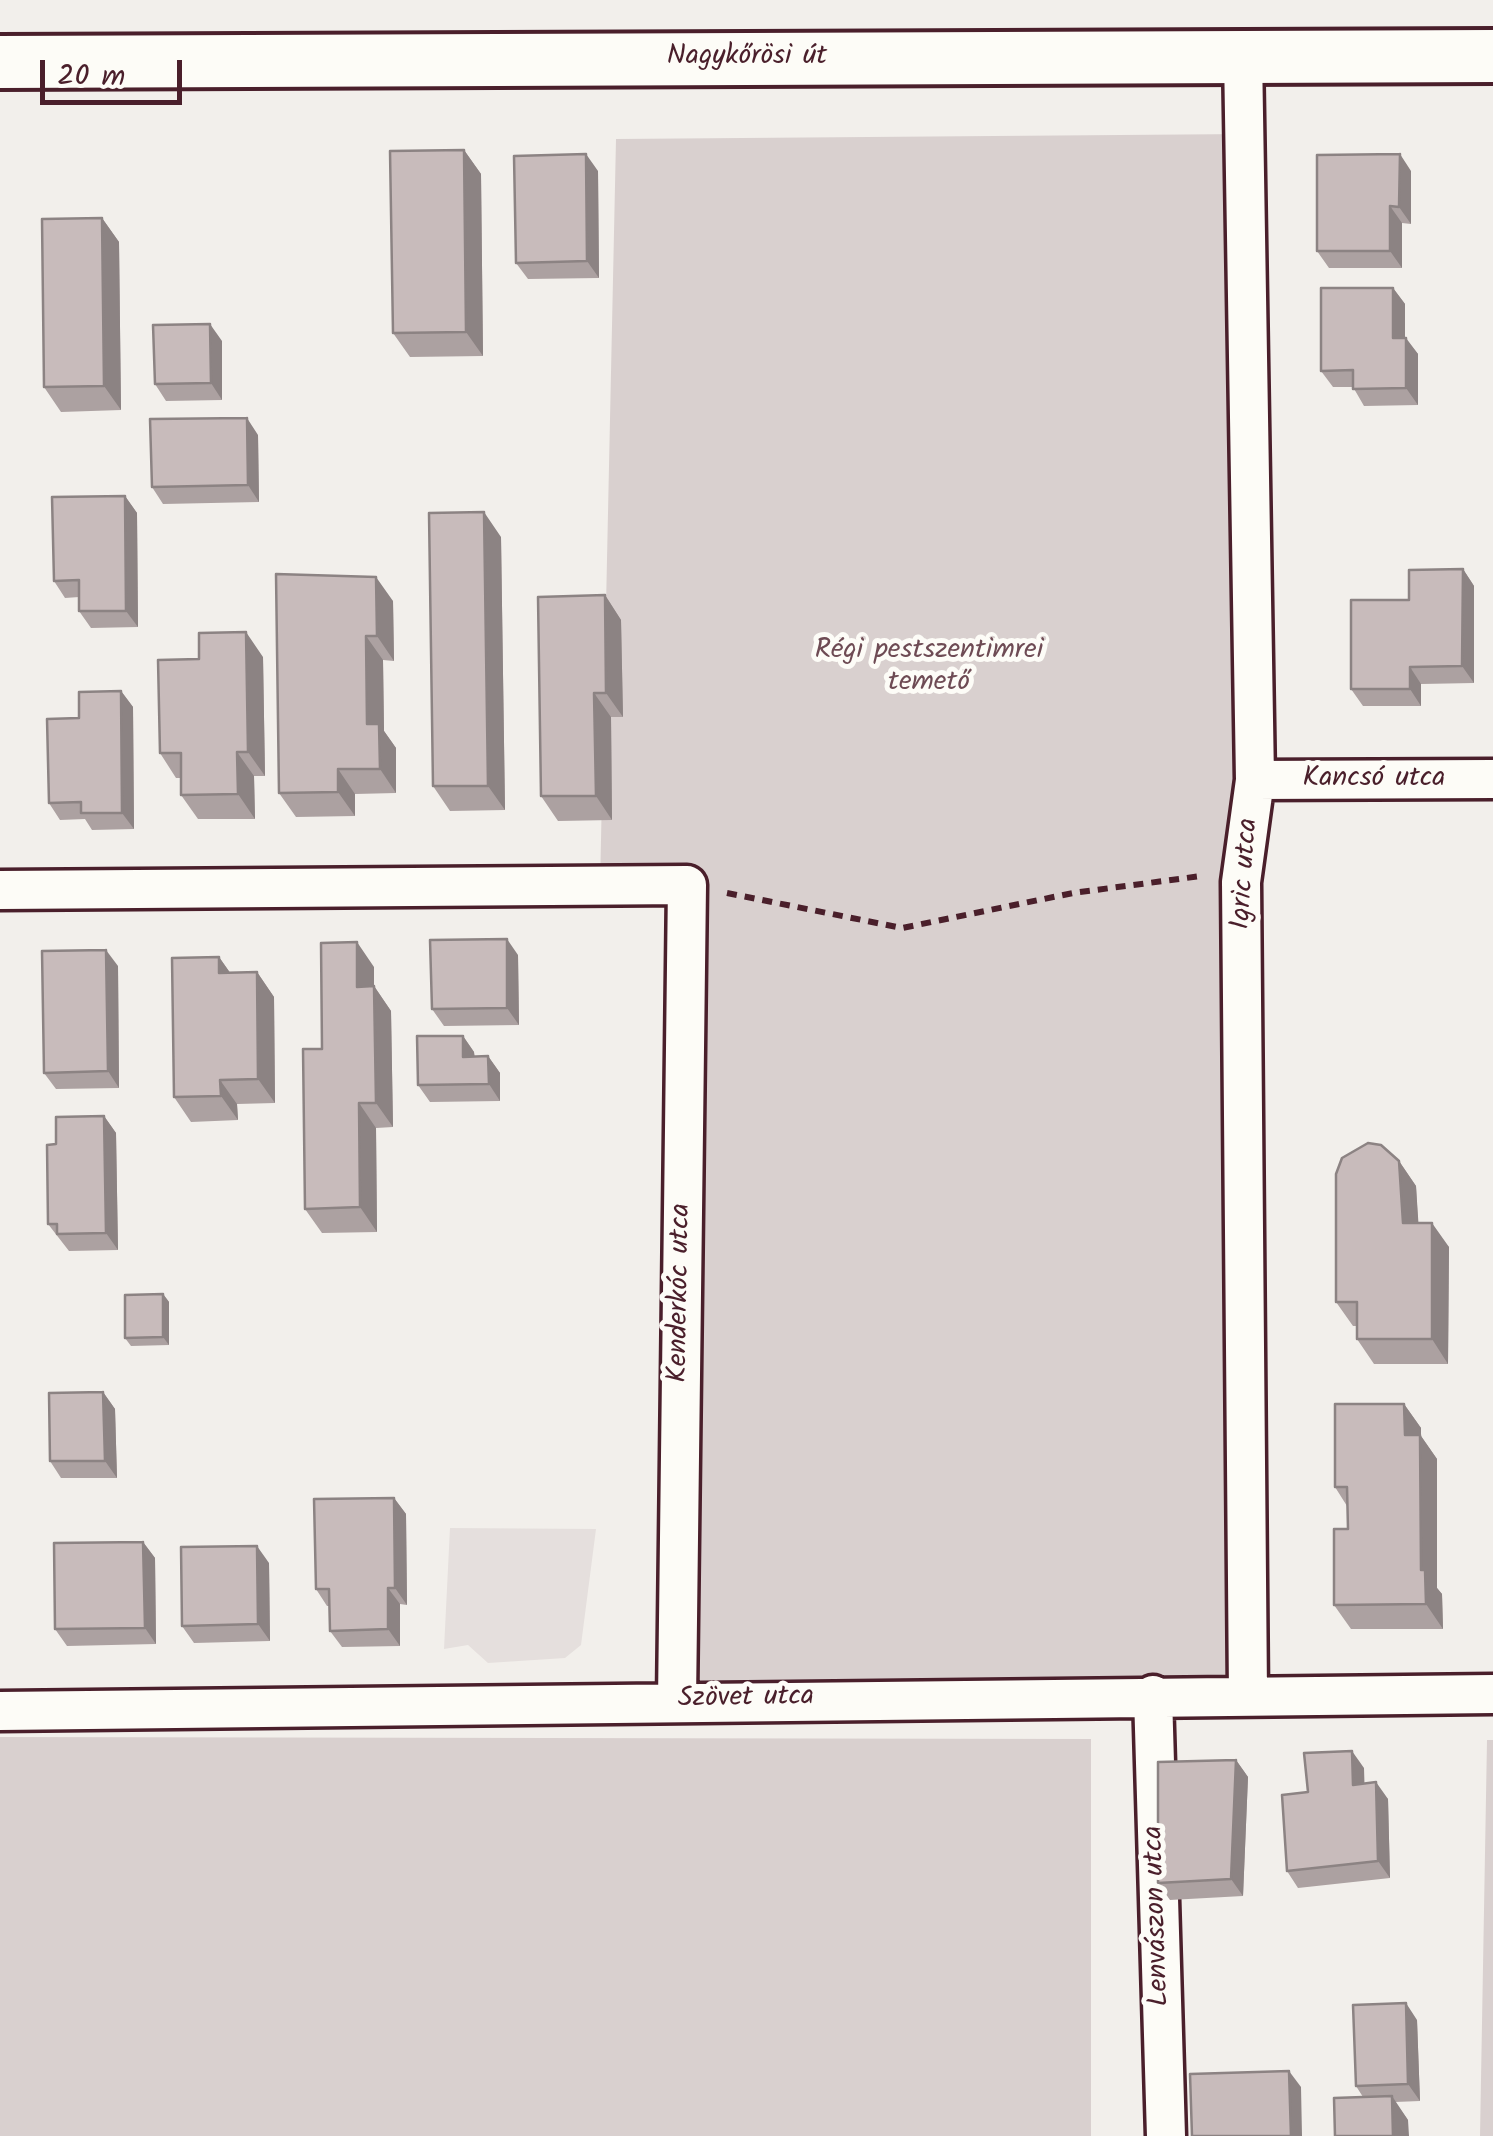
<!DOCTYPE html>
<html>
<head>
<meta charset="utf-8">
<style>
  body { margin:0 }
  #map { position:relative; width:1493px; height:2136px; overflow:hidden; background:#f2efeb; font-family:Kalam,sans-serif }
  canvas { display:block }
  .scale { position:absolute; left:40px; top:60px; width:142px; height:45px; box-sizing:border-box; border:5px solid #4a1f2b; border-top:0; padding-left:12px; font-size:30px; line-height:35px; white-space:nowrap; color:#4a1f2b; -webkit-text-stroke:8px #fdfcf7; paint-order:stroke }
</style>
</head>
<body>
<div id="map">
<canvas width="1493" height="2136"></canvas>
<div class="scale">20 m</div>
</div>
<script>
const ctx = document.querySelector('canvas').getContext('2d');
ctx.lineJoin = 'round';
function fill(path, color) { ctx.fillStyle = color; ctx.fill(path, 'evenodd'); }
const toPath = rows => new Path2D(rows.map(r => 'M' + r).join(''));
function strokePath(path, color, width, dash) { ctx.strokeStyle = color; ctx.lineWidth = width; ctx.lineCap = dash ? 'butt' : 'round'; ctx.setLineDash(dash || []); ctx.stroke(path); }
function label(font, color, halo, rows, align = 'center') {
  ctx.font = font + ' Kalam,sans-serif'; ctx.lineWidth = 10; ctx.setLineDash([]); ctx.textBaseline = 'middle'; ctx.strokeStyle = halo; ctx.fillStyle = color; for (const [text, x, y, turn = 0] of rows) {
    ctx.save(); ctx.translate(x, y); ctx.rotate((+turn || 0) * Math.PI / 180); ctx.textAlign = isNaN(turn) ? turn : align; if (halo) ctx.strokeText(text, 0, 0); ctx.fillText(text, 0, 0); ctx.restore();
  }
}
fill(toPath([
  [450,1528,596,1529,581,1645,565,1658,488,1663,468,1645,444,1649]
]), '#e5dfdd');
fill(toPath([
  [1246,134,1248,1695,677,1701,687,885,600,886,616,139],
  [0,1737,1091,1739,1091,2136,0,2136],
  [1487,1740,1493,1740,1493,2136,1480,2136]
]), '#d9d0cf');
const minor = toPath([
  [1243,54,1255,780,1241,882,1248,1695],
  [1255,780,1493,779],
  [0,890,687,885,677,1701],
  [1153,1695,1166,2136],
  [0,1711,1493,1694]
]);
const secondary = toPath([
  [0,62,1493,56]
]);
strokePath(minor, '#4a1f2b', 45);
strokePath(secondary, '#4a1f2b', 60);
strokePath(toPath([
  [727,893,902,928,1073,893,1201,876]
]), '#4a1f2b', 6, [10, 8]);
strokePath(minor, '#fdfcf7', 38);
strokePath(secondary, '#fdfcf7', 52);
fill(toPath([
  [464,150,481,174,483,356,410,357,393,333],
  [598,171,599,278,528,279,516,263],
  [1411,171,1411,224,1402,223,1402,268,1329,268,1317,251],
  [102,218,119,242,121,410,61,412,44,387],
  [1393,288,1405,304,1405,338,1418,354,1418,405,1364,406,1353,387,1333,387,1321,371],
  [222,341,222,400,166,401,155,384],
  [258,435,259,502,163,504,152,487],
  [125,496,137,513,138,627,91,628,79,611,79,597,65,598,54,581],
  [501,537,505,810,450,811,433,786],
  [1463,569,1474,586,1474,683,1421,684,1421,706,1363,706,1351,689,1409,600],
  [276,574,393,601,394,661,383,660,384,731,396,748,396,793,355,794,355,816,296,817,279,793],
  [605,595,621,620,623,717,611,717,612,820,558,821,541,796],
  [263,657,265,776,254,776,255,819,198,819,181,795,181,778,176,778,160,753],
  [121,691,133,707,134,829,92,830,85,819,60,820,49,803,79,718],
  [518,955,519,1025,444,1026,432,1009],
  [219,957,230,973,257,972,274,997,275,1103,237,1104,238,1120,191,1122,174,1097],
  [118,966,119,1088,56,1089,44,1073],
  [374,967,374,986,391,1011,393,1127,376,1128,377,1232,322,1233,305,1209,322,1049],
  [463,1036,474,1052,475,1057,488,1056,500,1073,500,1101,430,1102,418,1085],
  [104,1116,116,1133,118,1250,69,1251,48,1224,56,1144],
  [1399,1161,1416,1186,1418,1223,1449,1247,1448,1364,1374,1364,1357,1339,1357,1326,1353,1326,1336,1302],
  [163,1294,169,1302,169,1345,131,1346,125,1338],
  [103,1392,115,1409,117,1478,61,1478,50,1461],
  [1404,1404,1421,1428,1421,1436,1437,1459,1437,1588,1442,1594,1443,1629,1351,1629,1334,1605,1348,1529,1347,1506,1335,1487],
  [394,1498,406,1514,407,1605,400,1604,400,1646,342,1647,330,1631,330,1606,327,1606,316,1589],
  [143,1542,155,1558,156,1644,67,1646,55,1629],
  [269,1563,270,1641,194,1643,182,1626],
  [1236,1760,1248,1777,1243,1896,1170,1900,1158,1883],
  [1364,1768,1364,1783,1388,1799,1390,1878,1298,1888,1287,1871,1308,1792],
  [1417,2020,1420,2101,1395,2102,1408,2120,1363,2097,1356,2086]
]), '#aca1a1');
fill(toPath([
  [464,150,481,174,483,356,466,332],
  [586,154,598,171,599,278,587,261],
  [1400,154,1411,171,1411,224,1399,207],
  [1390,206,1402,223,1402,268,1390,251],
  [102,218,119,242,121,410,104,386],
  [1393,288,1405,304,1405,355,1393,338],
  [210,324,222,341,222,400,211,383],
  [1406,338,1418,354,1418,405,1406,388],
  [247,418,258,435,259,502,248,485],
  [125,496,137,513,138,627,126,611],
  [484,512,501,537,505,810,488,786],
  [1463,569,1474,586,1474,683,1462,666],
  [376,577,393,601,394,661,377,636],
  [605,595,621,620,623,717,606,693],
  [246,632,263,657,265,776,248,752],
  [366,636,383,660,384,731,396,748,396,793,380,769,367,724],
  [1410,667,1421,684,1421,706,1410,689],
  [121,691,133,707,134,829,122,813],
  [594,693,611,717,612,820,596,796],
  [237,752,254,776,255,819,238,794],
  [338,769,355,794,355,816,338,792],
  [507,939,518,955,519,1025,507,1008],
  [357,942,374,967,374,1011,357,987],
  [106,950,118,966,119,1088,108,1071],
  [219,957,236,981,219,973],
  [257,972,274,997,275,1103,258,1079],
  [374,986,391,1011,393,1127,376,1103],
  [463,1036,474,1052,475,1074,463,1057],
  [488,1056,500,1073,500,1101,489,1084],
  [220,1080,237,1104,238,1120,221,1096],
  [359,1103,376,1128,377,1232,360,1207],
  [104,1116,116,1133,118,1250,106,1233],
  [1399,1161,1416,1186,1420,1247,1403,1223],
  [1432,1223,1449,1247,1448,1364,1432,1339],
  [163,1294,169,1302,169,1345,163,1337],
  [103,1392,115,1409,117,1478,105,1461],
  [1404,1404,1421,1428,1421,1436,1437,1459,1437,1588,1442,1594,1443,1629,1426,1604,1405,1435],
  [394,1498,406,1514,407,1605,395,1588],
  [143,1542,155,1558,156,1644,145,1628],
  [257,1546,269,1563,270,1641,258,1624],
  [388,1588,400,1604,400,1646,388,1629],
  [1352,1751,1364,1768,1365,1801,1353,1785],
  [1236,1760,1248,1777,1243,1896,1231,1879],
  [1376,1782,1388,1799,1390,1878,1378,1861],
  [1406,2003,1417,2020,1420,2101,1408,2084],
  [1289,2071,1301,2087,1302,2136,1291,2136],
  [1392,2096,1408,2120,1409,2136,1393,2136]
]), '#8c8383');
const building = toPath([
  [464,150,466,332,393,333,390,151,464,150],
  [586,154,587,261,516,263,514,156,586,154],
  [1400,154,1399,207,1390,206,1390,251,1317,251,1317,155,1400,154],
  [102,218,104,386,44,387,42,219,102,218],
  [1321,288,1393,288,1393,338,1406,338,1406,388,1353,389,1353,370,1321,371,1321,288],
  [210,324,211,383,155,384,153,325,210,324],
  [247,418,248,485,152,487,150,419,247,418],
  [125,496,126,611,79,611,79,580,54,581,52,497,125,496],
  [484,512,488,786,433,786,429,513,484,512],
  [1463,569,1462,666,1410,667,1410,689,1351,689,1351,600,1409,600,1409,570,1463,569],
  [276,574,376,577,377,636,366,636,367,724,379,724,380,769,338,769,338,792,279,793,276,574],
  [605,595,606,693,594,693,596,796,541,796,538,597,605,595],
  [246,632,248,752,237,752,238,794,181,795,181,753,160,753,158,660,199,659,199,633,246,632],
  [121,691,122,813,81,813,81,802,49,803,47,719,79,718,79,692,121,691],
  [507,939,507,1008,432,1009,430,940,507,939],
  [357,942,357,987,374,986,376,1103,359,1103,360,1207,305,1209,303,1049,322,1049,321,943,357,942],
  [106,950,108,1071,44,1073,42,951,106,950],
  [219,957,219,973,257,972,258,1079,220,1080,221,1096,174,1097,172,958,219,957],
  [417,1036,463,1036,463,1057,488,1056,489,1084,418,1085,417,1036],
  [104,1116,106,1233,57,1234,57,1224,48,1224,47,1145,56,1144,56,1117,104,1116],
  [1368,1143,1381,1145,1399,1161,1403,1223,1432,1223,1432,1339,1357,1339,1357,1302,1336,1302,1336,1174,1342,1158,1368,1143],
  [163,1294,163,1337,125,1338,125,1295,163,1294],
  [103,1392,105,1461,50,1461,49,1393,103,1392],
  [1335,1404,1404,1404,1405,1435,1420,1435,1421,1570,1425,1570,1426,1604,1334,1605,1334,1529,1348,1529,1347,1487,1335,1487,1335,1404],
  [394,1498,395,1588,388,1588,388,1629,330,1631,329,1589,316,1589,314,1499,394,1498],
  [143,1542,145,1628,55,1629,54,1543,143,1542],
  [257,1546,258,1624,182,1626,181,1547,257,1546],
  [1352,1751,1353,1785,1376,1782,1378,1861,1287,1871,1282,1795,1308,1792,1304,1753,1352,1751],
  [1236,1760,1231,1879,1158,1883,1158,1762,1236,1760],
  [1406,2003,1408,2084,1356,2086,1353,2005,1406,2003],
  [1289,2071,1291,2136,1192,2136,1190,2074,1289,2071],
  [1392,2096,1393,2136,1335,2136,1334,2098,1392,2096]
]);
fill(building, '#c8bbbb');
strokePath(building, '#8c8383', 2.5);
label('28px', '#4a1f2b', '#fdfcf7', [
  ["Nagykőrösi út",747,58],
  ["Kancsó utca",1374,780],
  ["Igric utca",1247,874,-86],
  ["Kenderkóc utca",682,1293,-89],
  ["Szövet utca",746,1700,-1],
  ["Lenvászon utca",1159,1916,-92]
]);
label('28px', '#6e4b54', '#fdfcf7', [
  ["Régi pestszentimrei",929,652],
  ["temető",929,684]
]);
</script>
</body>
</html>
